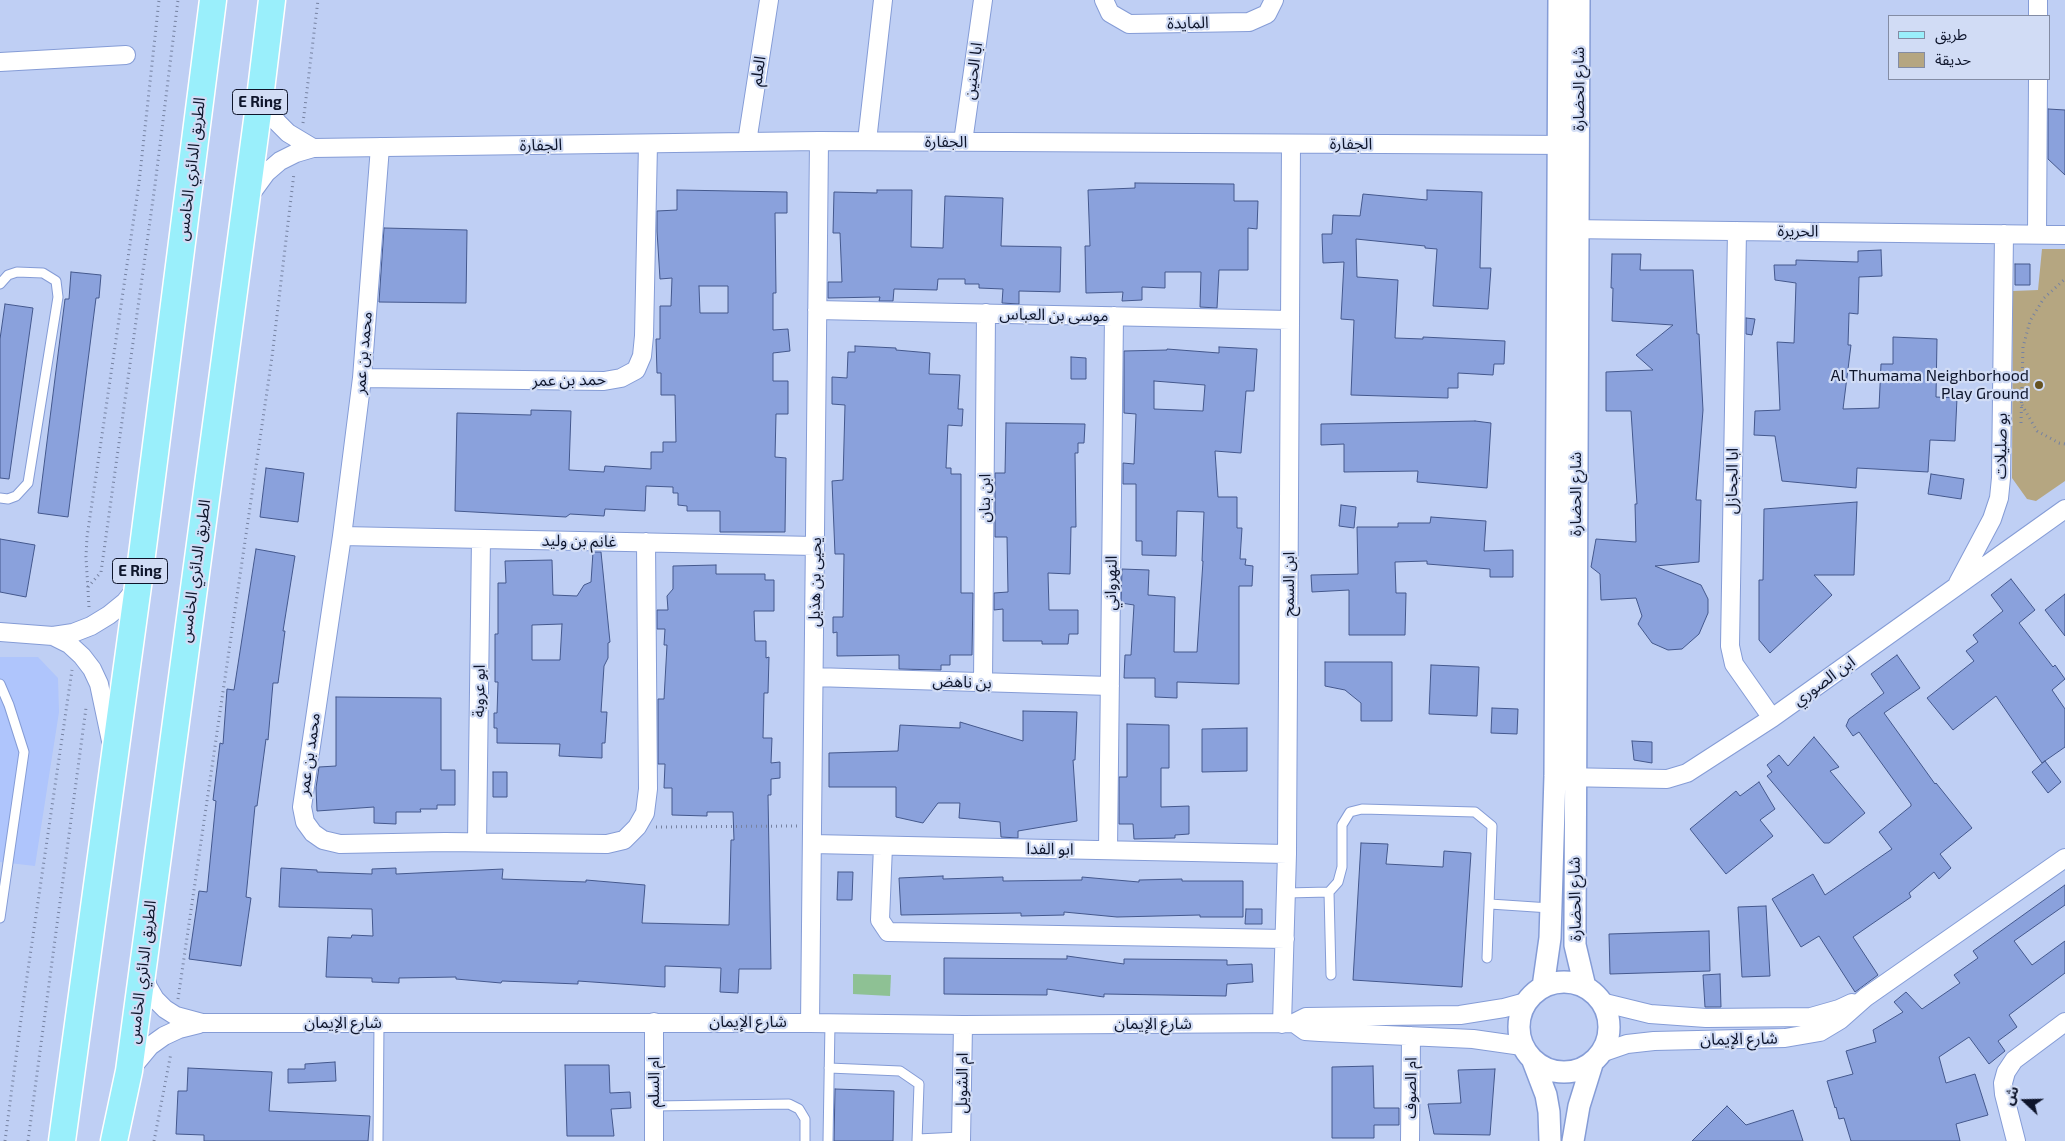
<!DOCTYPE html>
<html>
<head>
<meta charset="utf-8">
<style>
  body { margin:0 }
  #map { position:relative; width:2065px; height:1141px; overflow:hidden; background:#bfcff4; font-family:"Exo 2","Noto Sans Arabic",sans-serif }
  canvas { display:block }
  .legend { position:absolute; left:1888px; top:15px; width:162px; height:65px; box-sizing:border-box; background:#d1dcf5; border:1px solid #838ca4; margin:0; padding:6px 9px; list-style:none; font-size:15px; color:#0e152b }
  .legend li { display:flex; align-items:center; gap:10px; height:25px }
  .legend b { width:25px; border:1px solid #838ca4 }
  .north { position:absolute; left:2000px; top:1076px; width:50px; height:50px; -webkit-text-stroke:4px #d1dcf5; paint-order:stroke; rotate:291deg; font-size:14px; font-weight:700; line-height:20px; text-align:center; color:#0e152b }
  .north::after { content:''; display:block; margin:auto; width:18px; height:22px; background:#0e152b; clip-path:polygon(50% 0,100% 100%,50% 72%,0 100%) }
</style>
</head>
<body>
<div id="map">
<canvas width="2065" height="1141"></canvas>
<ul class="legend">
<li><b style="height:6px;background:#9aeffb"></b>طريق</li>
<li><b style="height:14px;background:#b5a681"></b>حديقة</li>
</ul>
<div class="north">ش</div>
</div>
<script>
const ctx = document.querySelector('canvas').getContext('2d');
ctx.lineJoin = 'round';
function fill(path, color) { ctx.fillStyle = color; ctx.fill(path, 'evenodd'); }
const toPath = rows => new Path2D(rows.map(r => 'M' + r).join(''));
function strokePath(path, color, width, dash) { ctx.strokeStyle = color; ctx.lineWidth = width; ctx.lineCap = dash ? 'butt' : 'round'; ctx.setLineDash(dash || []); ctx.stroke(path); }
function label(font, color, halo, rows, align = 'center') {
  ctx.font = font + ' "Exo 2","Noto Sans Arabic",sans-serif'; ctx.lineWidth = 4.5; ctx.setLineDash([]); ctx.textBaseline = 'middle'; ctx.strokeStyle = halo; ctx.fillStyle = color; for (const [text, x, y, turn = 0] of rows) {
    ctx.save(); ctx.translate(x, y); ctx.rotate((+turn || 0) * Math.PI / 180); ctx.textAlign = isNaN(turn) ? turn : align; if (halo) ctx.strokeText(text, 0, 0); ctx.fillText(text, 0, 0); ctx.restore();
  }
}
fill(toPath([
  [0,657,38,657,58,678,59,712,35,866,0,862]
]), '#afc5fc');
fill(toPath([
  [2042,249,2065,249,2065,481,2036,501,2027,499,2012,478,2013,291,2038,290]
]), '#b5a681');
fill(toPath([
  [853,974,891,975,890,996,853,994]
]), '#8ec194');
const building = toPath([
  [2048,109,2065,110,2065,175,2048,159,2048,109],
  [1135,183,1234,184,1234,201,1258,201,1257,229,1248,228,1248,270,1219,270,1217,308,1200,307,1201,272,1165,272,1165,288,1142,287,1142,300,1122,301,1123,292,1086,293,1085,246,1090,246,1088,190,1135,188,1135,183],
  [677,190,787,192,787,213,775,213,776,293,773,293,773,330,788,329,790,351,773,353,773,381,788,381,788,414,776,414,775,457,786,458,785,532,720,532,720,511,687,511,687,506,678,505,678,493,673,493,673,487,646,486,645,511,605,509,604,516,570,514,566,517,455,511,457,413,531,415,531,410,571,411,569,470,604,472,605,466,651,469,651,452,663,452,663,442,676,442,675,395,661,395,661,373,657,373,656,339,660,339,660,306,671,306,672,278,660,279,657,231,657,211,677,210,677,190],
  [699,286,728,286,728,313,700,313,699,286],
  [877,190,912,190,911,247,943,248,945,196,1003,198,1001,246,1061,247,1060,292,1019,291,1019,304,1002,303,1003,289,979,288,979,284,965,284,965,279,938,279,937,290,894,289,893,301,879,301,880,297,828,298,828,282,842,282,840,233,833,233,834,192,877,193,877,190],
  [1427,190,1482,192,1480,268,1491,268,1488,309,1433,306,1437,249,1425,248,1425,246,1356,239,1357,277,1398,280,1395,338,1423,339,1423,337,1505,341,1504,364,1494,364,1493,375,1458,373,1458,388,1448,388,1448,398,1351,395,1354,320,1341,319,1344,262,1323,263,1322,234,1332,234,1333,215,1360,216,1363,194,1427,200,1427,190],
  [384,228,467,230,466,303,379,302,384,228],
  [1881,250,1882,276,1859,277,1858,314,1849,313,1848,345,1851,345,1843,409,1879,408,1881,364,1893,364,1893,337,1937,339,1936,397,1957,398,1955,441,1930,440,1928,472,1857,468,1856,488,1782,481,1775,436,1754,435,1755,411,1780,410,1777,342,1794,343,1796,283,1775,280,1774,265,1796,265,1796,260,1858,262,1858,251,1881,250],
  [1612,254,1641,254,1640,270,1693,270,1697,334,1699,334,1703,410,1696,500,1701,500,1699,562,1655,566,1701,585,1708,599,1708,613,1699,634,1682,649,1668,650,1652,643,1638,624,1642,616,1636,598,1601,600,1600,574,1591,567,1596,539,1636,542,1635,504,1637,504,1631,411,1606,411,1606,372,1653,370,1636,355,1673,325,1612,321,1613,288,1611,288,1612,254],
  [2015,264,2030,264,2030,285,2015,285,2015,264],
  [71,272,101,275,99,298,96,298,68,517,38,513,65,299,69,299,71,272],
  [5,304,33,308,9,479,0,478,0,339,5,304],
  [1746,318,1755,319,1752,335,1746,334,1746,318],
  [855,346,896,348,896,350,930,353,929,374,960,375,958,409,963,409,962,426,948,425,946,468,951,468,951,474,961,474,961,593,973,593,972,655,950,655,950,665,941,665,941,670,899,669,899,655,837,656,837,632,833,633,833,617,843,617,844,554,835,554,832,481,843,480,845,405,832,404,832,377,847,378,848,352,855,352,855,346],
  [1219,347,1257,349,1254,391,1246,391,1241,453,1215,451,1218,497,1237,497,1237,528,1242,528,1240,559,1246,559,1245,565,1253,566,1252,586,1239,586,1239,684,1177,682,1177,698,1155,697,1155,678,1124,678,1125,655,1131,655,1134,605,1121,603,1122,569,1149,570,1148,595,1175,597,1174,652,1197,652,1203,561,1202,561,1204,512,1177,511,1176,556,1142,555,1142,541,1136,541,1136,484,1123,484,1123,463,1134,464,1136,414,1124,413,1124,351,1167,350,1167,349,1219,353,1219,347],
  [1154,381,1205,385,1203,411,1154,409,1154,381],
  [1071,357,1086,358,1086,379,1071,379,1071,357],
  [1475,421,1491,423,1487,488,1417,482,1418,471,1344,472,1344,444,1321,445,1321,424,1475,421],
  [1006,423,1085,424,1084,443,1078,443,1078,453,1075,453,1076,527,1071,527,1070,574,1048,573,1049,610,1078,610,1078,634,1069,634,1068,644,1042,644,1042,641,1003,641,1003,609,994,610,994,593,1008,592,1007,537,995,537,995,473,1005,473,1006,423],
  [266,468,304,473,298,522,260,517,266,468],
  [1931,474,1964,479,1961,499,1928,494,1931,474],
  [1857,502,1854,575,1814,575,1832,595,1770,653,1759,640,1759,580,1763,580,1764,509,1857,502],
  [1341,505,1356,507,1354,528,1339,526,1341,505],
  [1431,517,1486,521,1484,551,1513,550,1513,577,1490,577,1490,569,1427,564,1427,561,1395,562,1396,593,1406,593,1405,635,1349,635,1349,590,1312,592,1311,575,1358,574,1357,527,1398,527,1398,523,1430,523,1431,517],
  [0,539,35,545,26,597,0,592,0,539],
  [256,549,295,556,283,631,285,631,278,683,273,683,268,740,266,739,257,806,255,806,246,897,251,898,241,966,189,959,199,891,207,892,216,801,213,800,220,743,223,744,227,689,234,690,256,549],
  [593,552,601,552,610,642,608,643,608,658,604,666,601,712,607,712,605,743,602,743,602,758,559,756,560,744,497,743,497,728,494,728,494,713,497,713,498,682,495,682,495,634,498,634,498,583,506,583,505,561,552,560,553,595,577,596,584,585,591,582,593,552],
  [562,624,560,660,532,660,532,625,562,624],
  [716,565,716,574,765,574,765,580,774,580,774,611,754,611,755,641,766,641,766,658,769,657,768,693,764,693,763,738,772,738,771,763,780,762,780,778,771,779,771,795,768,795,771,969,739,969,738,993,720,992,721,968,665,966,665,987,578,981,578,984,502,981,501,983,456,979,456,977,399,978,399,983,372,982,372,978,326,977,328,937,351,938,352,935,373,936,372,909,279,907,281,868,317,870,317,872,372,874,372,869,396,868,396,874,503,869,502,879,586,882,586,880,645,885,642,923,729,925,731,840,734,840,733,812,707,812,707,816,672,815,672,788,664,788,665,764,658,764,658,699,664,699,667,645,664,645,665,629,657,629,657,610,668,610,667,596,673,589,673,566,716,565],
  [2011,579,2035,610,2019,623,2053,667,2055,665,2065,679,2052,690,2065,709,2065,747,2042,763,1996,696,1953,730,1927,698,1974,661,1966,651,1978,642,1973,635,2003,611,1991,595,2011,579],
  [2065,594,2065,636,2045,610,2065,594],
  [1897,655,1920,688,1884,713,1935,784,1936,783,1972,828,1940,854,1951,868,1939,879,1934,872,1909,893,1911,897,1853,937,1878,975,1855,992,1819,936,1801,947,1772,899,1813,874,1825,895,1892,849,1879,832,1911,806,1911,804,1859,732,1853,736,1846,726,1849,719,1884,693,1871,674,1897,655],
  [1325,662,1392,662,1392,721,1361,721,1361,703,1345,690,1325,686,1325,662],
  [1431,665,1479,667,1477,716,1429,714,1431,665],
  [336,697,441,698,441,770,455,770,455,805,437,805,437,809,420,809,421,812,396,812,396,824,374,823,374,807,317,811,316,788,319,767,336,766,336,697],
  [1492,708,1518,709,1517,734,1491,733,1492,708],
  [1023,711,1077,712,1075,760,1073,760,1077,821,1018,831,1018,838,1001,837,1000,822,959,818,960,803,938,803,923,823,896,817,896,787,829,787,829,753,898,751,900,725,960,728,960,722,1023,741,1023,711],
  [1127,724,1169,725,1169,768,1161,768,1161,807,1189,806,1189,834,1175,835,1175,838,1134,839,1133,824,1119,824,1119,777,1127,777,1127,724],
  [1247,728,1247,771,1202,772,1202,729,1247,728],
  [1814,737,1839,767,1830,771,1865,813,1829,843,1824,843,1767,776,1772,772,1767,765,1779,755,1788,766,1814,737],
  [1632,741,1652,742,1652,763,1634,760,1632,741],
  [2045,761,2061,782,2048,793,2032,772,2045,761],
  [493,772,507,772,507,797,493,797,493,772],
  [1759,782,1775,809,1760,820,1773,836,1726,874,1690,829,1736,791,1740,796,1759,782],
  [1361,843,1388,844,1386,864,1443,867,1444,851,1471,853,1462,987,1353,980,1361,843],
  [838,872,853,872,852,900,837,900,838,872],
  [943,876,943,879,1003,877,1003,881,1082,880,1082,877,1139,882,1139,880,1182,879,1182,881,1243,881,1243,917,1200,917,1200,915,1117,917,1064,912,1064,915,1021,916,1021,913,901,915,899,878,943,876],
  [2065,885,2065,905,2014,941,2032,965,2065,941,2065,973,2009,1015,2017,1027,1998,1041,2005,1051,1989,1064,1969,1037,1939,1057,1946,1083,1975,1074,1988,1115,1956,1124,1960,1141,1851,1141,1844,1118,1839,1119,1836,1107,1835,1108,1827,1081,1853,1074,1846,1051,1876,1042,1873,1030,1903,1012,1894,1002,1906,992,1922,1009,1960,983,1954,975,1978,958,1973,951,2065,885],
  [1766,906,1770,976,1742,977,1738,907,1766,906],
  [1246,909,1262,909,1262,924,1245,924,1246,909],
  [1709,931,1710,971,1610,974,1609,934,1709,931],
  [1067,956,1124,964,1124,959,1227,960,1227,965,1252,964,1253,982,1227,984,1226,996,1104,994,1104,997,1047,989,1047,995,944,994,944,958,1067,959,1067,956],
  [1720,974,1721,1007,1705,1007,1703,975,1720,974],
  [335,1062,336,1081,288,1083,288,1069,305,1069,305,1064,335,1062],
  [565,1065,609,1065,610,1093,630,1092,631,1108,611,1109,614,1136,567,1136,565,1065],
  [1373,1066,1374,1108,1399,1108,1399,1125,1374,1125,1374,1138,1332,1138,1332,1067,1373,1066],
  [188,1068,272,1072,269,1111,370,1116,368,1141,204,1141,204,1135,176,1134,178,1091,187,1091,188,1068],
  [1495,1069,1490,1135,1434,1134,1428,1104,1461,1103,1458,1070,1495,1069],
  [835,1089,894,1091,893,1141,834,1141,835,1089],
  [1727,1106,1746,1125,1793,1110,1803,1141,1692,1141,1727,1106]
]);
fill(building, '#8aa1dc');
strokePath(building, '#44588d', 1);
const service = toPath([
  [0,284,8,275,17,272,43,273,56,281,58,297,28,483,16,496,8,499,0,498],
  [0,684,9,705,24,752,0,918],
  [1329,892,1331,975],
  [1286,893,1329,892,1338,882,1342,867,1342,825,1350,812,1362,809,1475,812,1492,826,1487,958],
  [1490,904,1550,908],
  [829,1068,900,1071,919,1084,917,1141],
  [654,1106,789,1104,799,1109,805,1119,805,1141],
  [917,1139,961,1137],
  [378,1141,379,1023],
  [828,1141,830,1023]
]);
const minor = toPath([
  [1104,0,1110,13,1129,24,1249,22,1267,14,1274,0],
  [2038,16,2038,0],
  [0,62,126,55],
  [260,98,277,122,288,133,313,148],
  [867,141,883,0],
  [747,142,769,0],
  [963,142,983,0],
  [380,147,362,378,342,536,302,807,305,822,313,833,323,840,340,844,445,842,607,844,624,840,637,827,645,813,648,789,646,542],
  [250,195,266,173,280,161,296,153,313,148,819,141,1570,145],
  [1566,229,2065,235],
  [1737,231,1730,646,1734,664,1772,718],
  [2037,234,2038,79],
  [817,310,1290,320],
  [362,378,604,381,621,378,636,370,642,356,644,336,648,144],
  [342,536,815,546],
  [1958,583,1992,519,1999,498,2001,478,2004,234],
  [0,632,53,636,73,633,91,626,109,615,125,602,138,586],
  [53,636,69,644,82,656,92,669,99,684,111,741],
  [814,677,1110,686],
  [983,682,986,313],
  [1562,777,1667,779,1687,773,1772,718,2065,509],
  [477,842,481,539],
  [812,844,1287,854],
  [883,846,880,920,888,932,1285,939],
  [1108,850,1114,316],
  [144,974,148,987,155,999,165,1009,176,1016,202,1023,810,1023,963,1025,1294,1023,1306,1017,1460,1015,1504,1008,1526,1002],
  [1601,1002,1650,1014,1706,1018,1811,1017,1839,1009,1852,1003],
  [810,1023,819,141],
  [1294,1023,1305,1031,1320,1032,1473,1039,1522,1046],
  [1282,1024,1287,854,1291,144],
  [1601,1053,1627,1044,1654,1041,1785,1038,1820,1032,1840,1020,1866,997,2065,858],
  [130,1070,150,1046,164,1036,179,1029,199,1024],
  [654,1141,654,1022],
  [961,1141,963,1025],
  [1410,1141,1411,1036],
  [2016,1141,2004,1094,2003,1083,2006,1072,2014,1060,2065,1022]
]);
const tertiary = toPath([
  [1579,0,1575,926,1575,945,1585,987],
  '1519 1027a45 45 0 1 1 90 0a45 45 0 1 1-90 0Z',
  [1543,987,1550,938,1555,776,1559,0],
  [1533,1061,1546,1095,1549,1112,1550,1141],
  [1573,1141,1579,1106,1593,1061]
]);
const primary = toPath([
  [62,1141,138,586,213,0],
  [114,1141,129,1071,260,98,272,0]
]);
strokePath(service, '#859cd6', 11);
strokePath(minor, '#859cd6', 20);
strokePath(tertiary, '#859cd6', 24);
strokePath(primary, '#fff', 29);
strokePath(toPath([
  [303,123,318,0],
  [2022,405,2037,431,2059,443,2065,444],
  [2021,423,2023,347,2030,321,2044,298,2065,279],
  [88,587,101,572,155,185,178,0],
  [89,607,86,557,87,537,139,183,159,0],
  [656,827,797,826],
  [178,999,272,357,294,173],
  [5,1141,23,1004,72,670],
  [28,1141,86,708],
  [154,1141,171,1053]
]), '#7682a1', 3, [1, 4]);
strokePath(service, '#fff', 9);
strokePath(minor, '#fff', 18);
strokePath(tertiary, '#fff', 21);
strokePath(primary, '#9aeffb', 26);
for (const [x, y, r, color] of [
  [2039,385,5,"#665321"]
]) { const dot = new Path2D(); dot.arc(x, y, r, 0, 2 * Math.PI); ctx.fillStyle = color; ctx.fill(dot); strokePath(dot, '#d1dcf5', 2); }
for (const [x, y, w] of [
  [260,102,55],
  [140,571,55]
]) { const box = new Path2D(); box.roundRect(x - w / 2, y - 12.5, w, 25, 4); ctx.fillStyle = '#d1dcf5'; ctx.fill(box); strokePath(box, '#0e152b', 1); }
label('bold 15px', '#0e152b', null, [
  ["E Ring",260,102],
  ["E Ring",140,571]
]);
label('16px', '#0e152b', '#d1dcf5', [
  ["المايدة",1188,23,-1],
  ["العلم",758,71,-81],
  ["ابا الحنين",973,71,-82],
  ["شارع الحضارة",1579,89,-90],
  ["الجفارة",946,142],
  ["الجفارة",1351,144],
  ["الجفارة",541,145,-1],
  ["الطريق الدائري الخامس",191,169,-83],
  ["الحريرة",1798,231,1],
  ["موسى بن العباس",1054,315,1],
  ["محمد بن عمر",363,353,-85],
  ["حمد بن عمر",569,380,-1],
  ["بو صليلات",2001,446,-89],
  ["ابا الجحازل",1732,481,-89],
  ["شارع الحضارة",1576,494,-90],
  ["ابن بنان",985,498,-90],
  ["غانم بن وليد",579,541,1],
  ["الطريق الدائري الخامس",195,571,-82],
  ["يحيى بن هذيل",815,582,-89],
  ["النهرواني",1111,583,-89],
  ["ابن السمح",1289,584,-90],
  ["ابن الصوري",1824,681,-36],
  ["بن ناهض",962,682,2],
  ["ابو عروبة",479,691,-89],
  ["محمد بن عمر",309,754,-82],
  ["ابو الفدا",1050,849,1],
  ["شارع الحضارة",1575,899,-91],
  ["الطريق الدائري الخامس",142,972,-83],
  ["شارع الإيمان",748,1022],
  ["شارع الإيمان",343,1023],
  ["شارع الإيمان",1153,1024],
  ["شارع الإيمان",1739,1039,-1],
  ["ام السلم",654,1082,-90],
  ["ام الشويل",962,1083,-89],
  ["ام الصوف",1411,1088,-90]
]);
label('16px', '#0e152b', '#d1dcf5', [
  ["Al Thumama Neighborhood",2029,376],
  ["Play Ground",2029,394]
], 'right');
</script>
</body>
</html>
